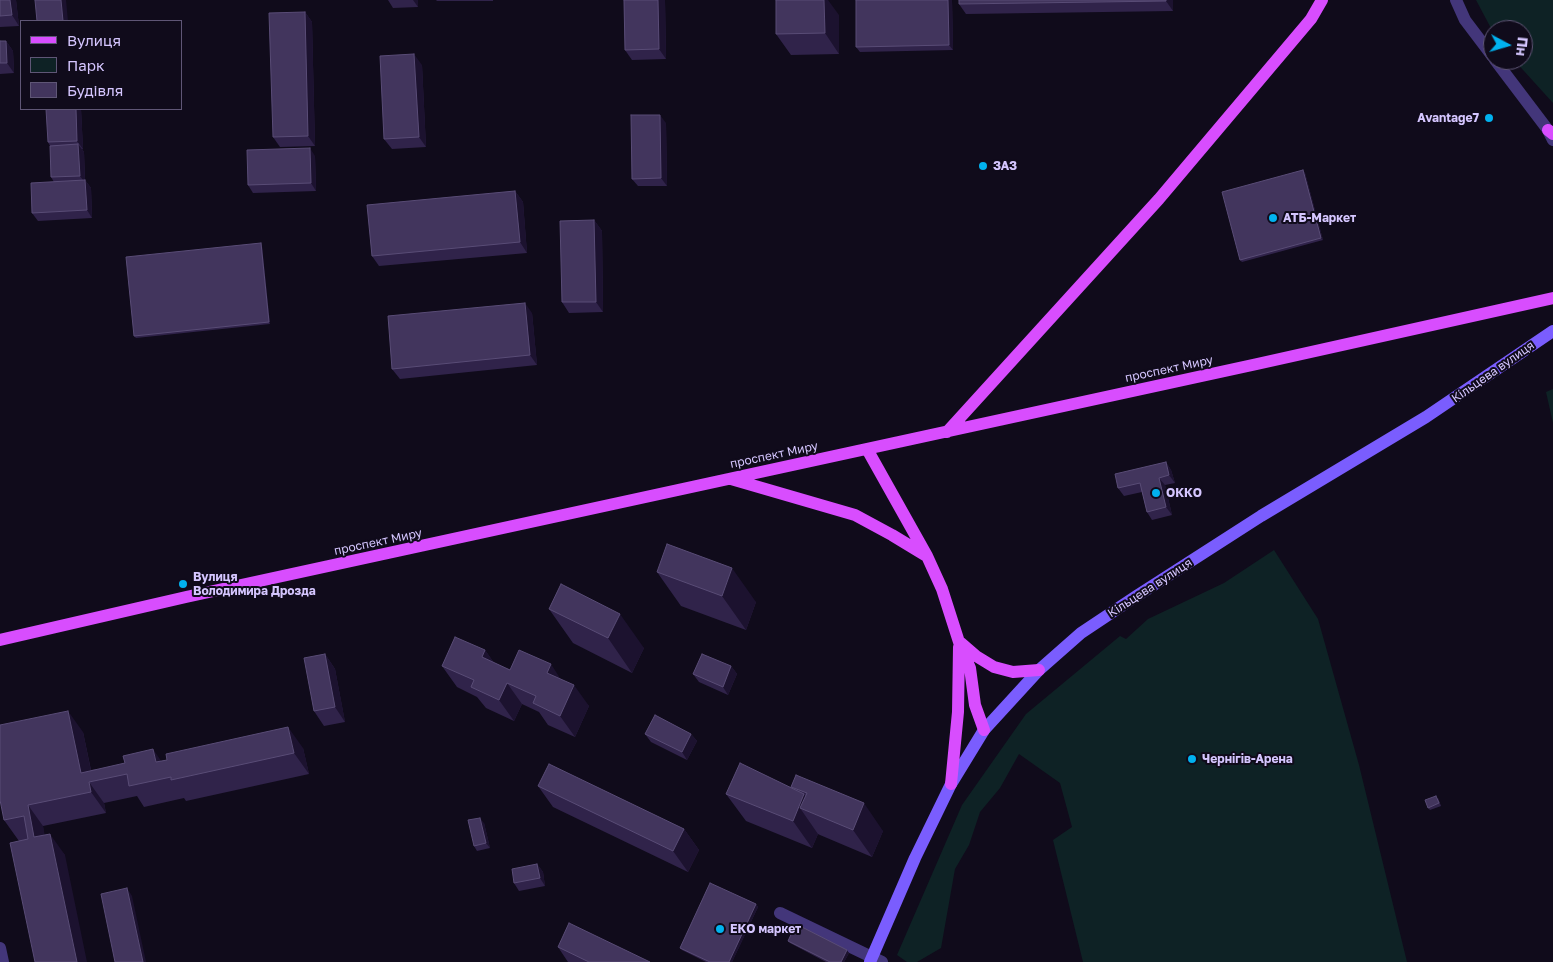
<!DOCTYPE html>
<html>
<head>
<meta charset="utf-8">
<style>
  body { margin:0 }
  #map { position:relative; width:1553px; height:962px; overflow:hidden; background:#100b1b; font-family:"Golos Text",sans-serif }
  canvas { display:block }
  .legend { position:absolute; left:20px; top:20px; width:162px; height:90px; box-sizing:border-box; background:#100b1b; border:1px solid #5f5676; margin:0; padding:6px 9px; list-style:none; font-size:15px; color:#d5c6ff }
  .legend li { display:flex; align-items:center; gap:10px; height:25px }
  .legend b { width:25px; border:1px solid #5f5676 }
  .north { position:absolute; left:1483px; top:20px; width:50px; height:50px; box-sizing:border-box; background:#100b1b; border:1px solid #5f5676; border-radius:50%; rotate:96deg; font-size:14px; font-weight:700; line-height:20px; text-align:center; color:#d5c6ff }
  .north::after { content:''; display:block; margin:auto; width:18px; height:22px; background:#01b2ef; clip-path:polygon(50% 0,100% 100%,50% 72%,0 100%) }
</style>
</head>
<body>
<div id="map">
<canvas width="1553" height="962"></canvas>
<ul class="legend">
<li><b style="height:6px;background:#d84dfe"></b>Вулиця</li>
<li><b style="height:14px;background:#0e2225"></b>Парк</li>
<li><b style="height:14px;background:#42355d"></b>Будівля</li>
</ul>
<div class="north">Пн</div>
</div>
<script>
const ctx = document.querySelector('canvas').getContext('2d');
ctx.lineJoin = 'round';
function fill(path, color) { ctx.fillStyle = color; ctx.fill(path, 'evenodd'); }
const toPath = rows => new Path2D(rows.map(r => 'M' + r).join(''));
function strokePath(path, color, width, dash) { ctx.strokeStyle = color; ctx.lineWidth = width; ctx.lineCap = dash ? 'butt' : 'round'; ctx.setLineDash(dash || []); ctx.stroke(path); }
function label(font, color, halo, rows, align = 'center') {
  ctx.font = font + ' "Golos Text",sans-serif'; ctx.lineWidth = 4; ctx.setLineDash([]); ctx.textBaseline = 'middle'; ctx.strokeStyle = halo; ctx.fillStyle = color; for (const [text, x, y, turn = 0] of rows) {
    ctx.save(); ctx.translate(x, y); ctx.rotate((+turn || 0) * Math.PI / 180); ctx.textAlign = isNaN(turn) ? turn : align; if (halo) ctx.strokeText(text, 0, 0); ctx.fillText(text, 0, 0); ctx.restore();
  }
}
fill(toPath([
  [1476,0,1553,0,1553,103,1514,60,1523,60,1523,30,1493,30,1493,32],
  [1553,389,1553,423,1546,392],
  [1274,550,1318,619,1359,765,1407,962,1083,962,1053,840,1072,827,1060,783,1019,754,1000,788,980,812,969,845,955,869,941,948,917,962,907,962,897,955,962,805,1026,714,1120,636,1126,639,1148,619,1224,583]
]), '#0e2225');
strokePath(toPath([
  [780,913,882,962],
  [0,948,3,962]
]), '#43367a', 12);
strokePath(toPath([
  [1456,0,1465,20,1493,57],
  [1495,60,1548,130,1553,140]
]), '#43367a', 12);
strokePath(toPath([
  [870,962,915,858,951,784,984,730,1039,670,1081,633,1135,597,1261,516,1426,417,1553,331]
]), '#7a5dfe', 12);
strokePath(toPath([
  [1548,130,1553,134],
  [947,432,1159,199,1311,19,1322,0],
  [867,449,927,556,942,589,959,642,970,668,975,705,984,730],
  [731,479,855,515,892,535,925,555],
  [0,640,186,597,1257,364,1553,298],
  [961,643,976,656,994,667,1013,672,1039,670],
  [951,784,958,712,959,647]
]), '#d84dfe', 12);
fill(toPath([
  [0,0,16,0,19,26,0,27],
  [388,0,418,0,418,7,393,8],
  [436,0,493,0,493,1,437,1],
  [624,0,665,0,666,59,632,60,625,50],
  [952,0,953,50,860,52,856,47],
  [1173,0,1173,11,966,14,959,4],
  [305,12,312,22,315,146,280,147,273,137],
  [839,15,839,54,791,55,776,34],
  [0,41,6,41,13,51,14,73,0,74],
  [422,65,426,147,392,149,384,139],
  [81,109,83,149,82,149,84,152,85,180,91,188,92,218,38,221,32,213,54,182,51,177,50,146,48,142],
  [666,123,667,186,638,186,632,179],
  [315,156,316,191,253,193,248,185],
  [1303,170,1305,173,1323,240,1242,262,1240,260],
  [515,191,523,202,527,253,379,266,372,256],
  [594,220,602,231,603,312,569,313,562,302],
  [261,243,262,246,270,324,136,338,134,336],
  [532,313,537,365,400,379,392,369],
  [1166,462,1171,470,1175,483,1165,485,1172,515,1152,520,1147,512,1142,492,1124,496,1118,488],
  [657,572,756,602,746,630,681,606],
  [549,609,644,648,632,673,573,643],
  [485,650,494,663,510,670,561,679,589,706,575,737,548,725,539,712,522,704,514,721,486,708,477,697,457,687,442,666],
  [325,654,335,669,345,722,324,726,314,711],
  [731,666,737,674,728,695,699,682,693,674],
  [83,732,91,770,161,761,303,748,309,774,186,801,184,798,144,807,137,796,104,803,106,813,43,826,44,835,65,855,19,841,4,820],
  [645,734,691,734,697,741,687,760,651,742],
  [796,775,883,831,872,857,820,835,818,834,812,848,746,821,726,794,793,788,791,787],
  [538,786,684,829,699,850,688,872,553,807],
  [1438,798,1441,806,1430,810,1428,808],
  [484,823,490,848,477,851,474,846],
  [537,864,543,872,545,886,519,891,514,883],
  [756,904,758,907,732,962,706,962,682,950,680,948],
  [788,941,849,953,844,962,826,962,790,943],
  [558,947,650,962,568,962]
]), '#30234a');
fill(toPath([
  [10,0,16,0,19,26,12,15],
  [61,0,66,0,68,21,63,21],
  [413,0,418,0,418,7],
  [658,0,665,0,666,59,659,49],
  [824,0,828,0,839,15,839,54,825,33],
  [948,0,952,0,953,50,949,45],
  [1166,0,1173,0,1173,11,1166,1],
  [305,12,312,22,315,146,308,136],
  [6,41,13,51,14,73,7,63],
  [414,54,422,65,426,147,419,137],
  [76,109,81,109,83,149,77,141],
  [660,115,666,123,667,186,661,178],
  [78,144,84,152,85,183,80,176],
  [310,148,315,156,316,191,311,183],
  [1303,170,1305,173,1323,240,1321,238],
  [85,180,91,188,92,218,87,210],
  [515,191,523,202,527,253,520,242],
  [594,220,602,231,603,312,596,302],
  [261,243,262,246,270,324,269,322],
  [525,303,532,313,537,365,530,355],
  [1166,462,1171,470,1175,483,1169,475],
  [1159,478,1165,485,1172,515,1166,507],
  [732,568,756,602,746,630,722,596],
  [620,614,644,648,632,673,608,638],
  [485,650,500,671,482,657],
  [325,654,335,669,345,722,335,707],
  [551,664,565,686,547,673],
  [731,666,737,674,728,695,723,687],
  [507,683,522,704,514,721,499,700],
  [574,685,589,706,575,737,560,716],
  [68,711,83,732,93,781,89,782,104,803,106,813,91,792,81,773],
  [288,727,303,748,309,774,294,753],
  [691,734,697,741,687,760,682,752],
  [153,749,168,771,156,762],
  [804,794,819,816,800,808,818,834,812,848,793,821],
  [864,803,883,831,872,857,853,830],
  [28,805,43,826,49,858,34,837],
  [480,818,484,823,490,848,486,843],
  [684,829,699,850,688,872,673,851],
  [50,834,65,855,87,962,77,962],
  [537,864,543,872,545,886,540,878],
  [127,888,132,896,146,962,143,962],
  [756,904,758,907,732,962,729,962],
  [847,950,849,953,844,962,841,962]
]), '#1c122f');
const building = toPath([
  [0,0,10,0,12,15,0,16,0,0],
  [35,0,61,0,63,21,37,21,35,0],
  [624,0,658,0,659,49,625,50,624,0],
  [776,0,824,0,825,33,776,34,776,0],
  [856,0,948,0,949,45,856,47,856,0],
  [959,0,1166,0,1166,1,959,4,959,0],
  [305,12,308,136,273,137,269,13,305,12],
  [0,41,6,41,7,63,0,63,0,41],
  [414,54,419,137,384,139,380,56,414,54],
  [46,109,76,109,77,141,48,142,46,109],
  [631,115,660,115,661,178,632,179,631,115],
  [78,144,80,176,51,177,50,146,78,144],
  [310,148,311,183,248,185,247,150,310,148],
  [1303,170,1321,238,1240,260,1222,192,1303,170],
  [85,180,87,210,32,213,31,183,85,180],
  [515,191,520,242,372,256,367,205,515,191],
  [594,220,596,302,562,302,560,221,594,220],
  [261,243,269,322,134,336,126,257,261,243],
  [525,303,530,355,392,369,388,316,525,303],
  [1166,462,1169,475,1159,478,1166,507,1147,512,1140,483,1118,488,1115,474,1166,462],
  [667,544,732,568,722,596,657,572,667,544],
  [561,584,620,614,608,638,549,609,561,584],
  [455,637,485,650,482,657,510,670,519,650,551,664,547,673,574,685,560,716,533,703,536,696,507,683,499,700,471,687,474,680,442,666,455,637],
  [325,654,335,707,314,711,304,658,325,654],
  [702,654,731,666,723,687,693,674,702,654],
  [68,711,81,773,125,763,123,756,153,749,156,762,167,760,166,754,288,727,294,753,171,780,171,777,129,786,127,774,89,782,91,792,28,805,34,837,50,834,77,962,35,962,10,843,28,839,24,816,4,820,0,800,0,725,68,711],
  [655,715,691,734,682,752,645,734,655,715],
  [740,763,804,794,793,821,726,794,740,763],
  [549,764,684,829,673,851,538,786,549,764],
  [796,775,864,803,853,830,800,808,807,793,791,787,796,775],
  [1436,796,1439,803,1428,808,1425,800,1436,796],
  [480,818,486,843,474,846,468,820,480,818],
  [537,864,540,878,514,883,512,869,537,864],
  [710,883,756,904,729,962,710,962,680,948,710,883],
  [127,888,143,962,115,962,101,894,127,888],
  [569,923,650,962,589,962,558,947,569,923],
  [796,924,847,950,841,962,830,962,788,941,796,924]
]);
fill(building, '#42355d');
strokePath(building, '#594c76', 1);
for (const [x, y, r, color] of [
  [1489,118,5,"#01b2ef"],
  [983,166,5,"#01b2ef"],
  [1273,218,5,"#01b2ef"],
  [1156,493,5,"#01b2ef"],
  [183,584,5,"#01b2ef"],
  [1192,759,5,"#01b2ef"],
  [720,929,5,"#01b2ef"]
]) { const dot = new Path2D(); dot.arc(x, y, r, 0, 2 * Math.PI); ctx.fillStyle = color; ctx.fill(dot); strokePath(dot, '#100b1b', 2); }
label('bold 12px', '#d5c6ff', '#100b1b', [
  ["Avantage7",1479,118,"right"],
  ["ЗАЗ",993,166],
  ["АТБ-Маркет",1283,218],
  ["ОККО",1166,493],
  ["Вулиця",193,577],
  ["Володимира Дрозда",193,591],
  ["Чернігів-Арена",1202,759],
  ["ЕКО маркет",730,929]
], 'left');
label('12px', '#d5c6ff', '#100b1b', [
  ["проспект Миру",1169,369,-12],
  ["Кільцева вулиця",1493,372,-35],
  ["проспект Миру",774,455,-12],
  ["проспект Миру",378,542,-12],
  ["Кільцева вулиця",1150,588,-33]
]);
</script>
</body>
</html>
